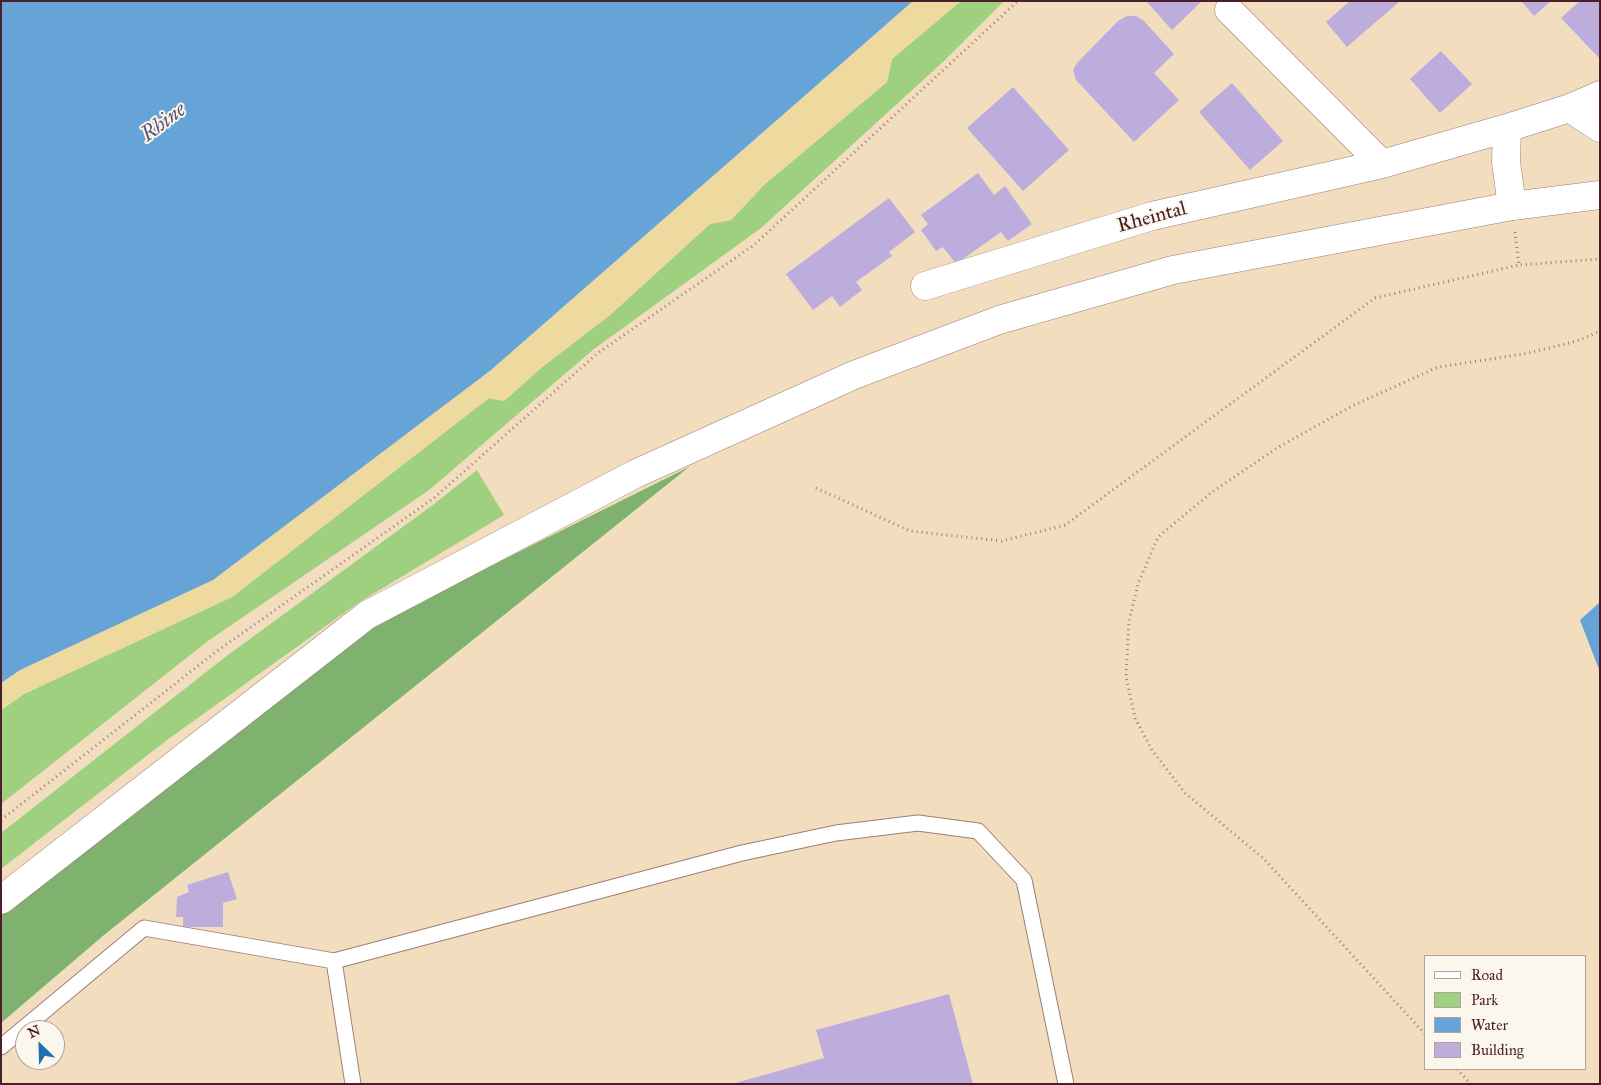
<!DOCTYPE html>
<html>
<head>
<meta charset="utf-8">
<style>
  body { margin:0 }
  #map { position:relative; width:1601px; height:1085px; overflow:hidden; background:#f2ddbf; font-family:"IM FELL Great Primer",serif }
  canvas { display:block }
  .frame { position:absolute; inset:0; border:2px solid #4a1f2b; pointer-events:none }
  .legend { position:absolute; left:1424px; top:955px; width:162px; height:115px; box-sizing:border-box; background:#fbf7ec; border:1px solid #b4a19f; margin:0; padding:6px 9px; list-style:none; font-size:15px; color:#4a1f2b }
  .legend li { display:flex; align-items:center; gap:10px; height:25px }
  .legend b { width:25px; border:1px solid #b4a19f }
  .north { position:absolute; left:15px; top:1020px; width:50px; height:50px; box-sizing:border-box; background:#fbf7ec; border:1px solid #b4a19f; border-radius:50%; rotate:336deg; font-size:14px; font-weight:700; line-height:20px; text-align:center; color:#4a1f2b }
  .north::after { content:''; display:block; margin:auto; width:18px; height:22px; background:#1f6fb2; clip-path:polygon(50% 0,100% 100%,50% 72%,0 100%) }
</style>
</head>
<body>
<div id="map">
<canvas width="1601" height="1085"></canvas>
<div class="frame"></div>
<ul class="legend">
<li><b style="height:6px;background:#fff"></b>Road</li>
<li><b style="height:14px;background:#9fd07f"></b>Park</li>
<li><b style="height:14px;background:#66a4d8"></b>Water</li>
<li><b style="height:14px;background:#bdaddd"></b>Building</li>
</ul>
<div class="north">N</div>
</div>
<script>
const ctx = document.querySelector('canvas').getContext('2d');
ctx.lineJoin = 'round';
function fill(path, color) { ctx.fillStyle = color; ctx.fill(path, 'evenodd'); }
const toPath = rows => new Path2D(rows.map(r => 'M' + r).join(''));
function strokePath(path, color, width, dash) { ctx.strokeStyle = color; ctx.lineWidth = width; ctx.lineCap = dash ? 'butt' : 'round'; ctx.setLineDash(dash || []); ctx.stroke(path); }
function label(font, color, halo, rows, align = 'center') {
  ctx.font = font + ' "IM FELL Great Primer",serif'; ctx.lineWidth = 4; ctx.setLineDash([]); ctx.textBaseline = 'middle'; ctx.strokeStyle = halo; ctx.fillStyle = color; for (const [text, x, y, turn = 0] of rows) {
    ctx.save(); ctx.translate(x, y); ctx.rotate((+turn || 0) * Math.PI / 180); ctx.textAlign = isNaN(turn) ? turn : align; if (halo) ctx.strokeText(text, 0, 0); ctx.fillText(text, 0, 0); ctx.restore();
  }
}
fill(toPath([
  [961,1,1004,1,944,61,761,228,594,349,429,490,208,641,1,804,1,710,24,694,232,597,489,398,504,401,541,368,610,315,710,224,731,220,765,184,887,82,892,59],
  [477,470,504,515,358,603,167,740,1,869,1,833,224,658,434,504]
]), '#9fd07f');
fill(toPath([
  [689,467,104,935,1,1023,1,912,370,626]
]), '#7fb26e');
fill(toPath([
  [913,1,961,1,892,59,887,82,765,184,731,220,710,224,610,315,541,368,504,401,489,398,232,597,24,694,1,710,1,683,491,370]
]), '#eeda9e');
fill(toPath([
  [1,1,913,1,491,370,213,580,20,670,1,683],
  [1600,602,1600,672,1580,620]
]), '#66a4d8');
fill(toPath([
  [1146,1,1202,1,1172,30],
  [1350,1,1400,1,1347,47,1326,22],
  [1521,1,1551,1,1534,16],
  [1580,1,1600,1,1600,59,1561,18],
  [1127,16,1136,16,1143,20,1174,54,1154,73,1179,100,1134,142,1076,80,1073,70,1077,63,1118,21],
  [1441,51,1472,84,1440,113,1410,79],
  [1232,83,1283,141,1250,170,1199,112],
  [1013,87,1069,150,1023,191,967,128],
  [978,173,994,195,1005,186,1032,224,1008,241,1001,232,956,264,943,247,936,251,921,230,928,224,921,215],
  [889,198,915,232,889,252,892,256,856,282,862,290,840,307,832,296,813,310,786,274],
  [228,872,237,899,223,903,223,927,183,927,183,917,176,917,177,897,189,892,187,885],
  [949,994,973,1084,732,1084,824,1058,816,1030]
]), '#bdaddd');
const lane = toPath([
  [334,961,353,1084],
  [1,1047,144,928,334,961,742,853,836,833,918,823,978,831,1024,880,1066,1084]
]);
const street = toPath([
  [1229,10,1382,164],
  [1570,108,1600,128],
  [1512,206,1506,162,1507,128,1570,108,1600,95],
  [925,286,1152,216,1382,164,1507,128]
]);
const secondary = toPath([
  [1,900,367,615,635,474,854,375,999,320,1173,270,1512,206,1600,195]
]);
strokePath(lane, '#9e7e75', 17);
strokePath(street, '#9e7e75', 29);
strokePath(secondary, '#9e7e75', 29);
strokePath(toPath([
  [1515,232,1519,265,1600,259],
  [816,488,910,531,1002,541,1065,525,1375,298,1519,265],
  [1,820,217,651,434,498,598,353,754,245,1018,1],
  [1425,1034,1264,859,1185,793,1152,750,1135,718,1126,677,1129,621,1138,584,1158,537,1212,492,1277,448,1352,406,1438,367,1524,354,1577,341,1600,331],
  [1457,1069,1471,1084]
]), '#9e7e75', 3, [1, 4]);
strokePath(lane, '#fff', 15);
strokePath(street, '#fff', 28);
strokePath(secondary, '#fff', 28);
label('20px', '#4a1f2b', '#fbf7ec', [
  ["Rheintal",1152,218,-15]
]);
label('italic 21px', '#555470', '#fbf7ec', [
  ["Rhine",164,123,-37]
]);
</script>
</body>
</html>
